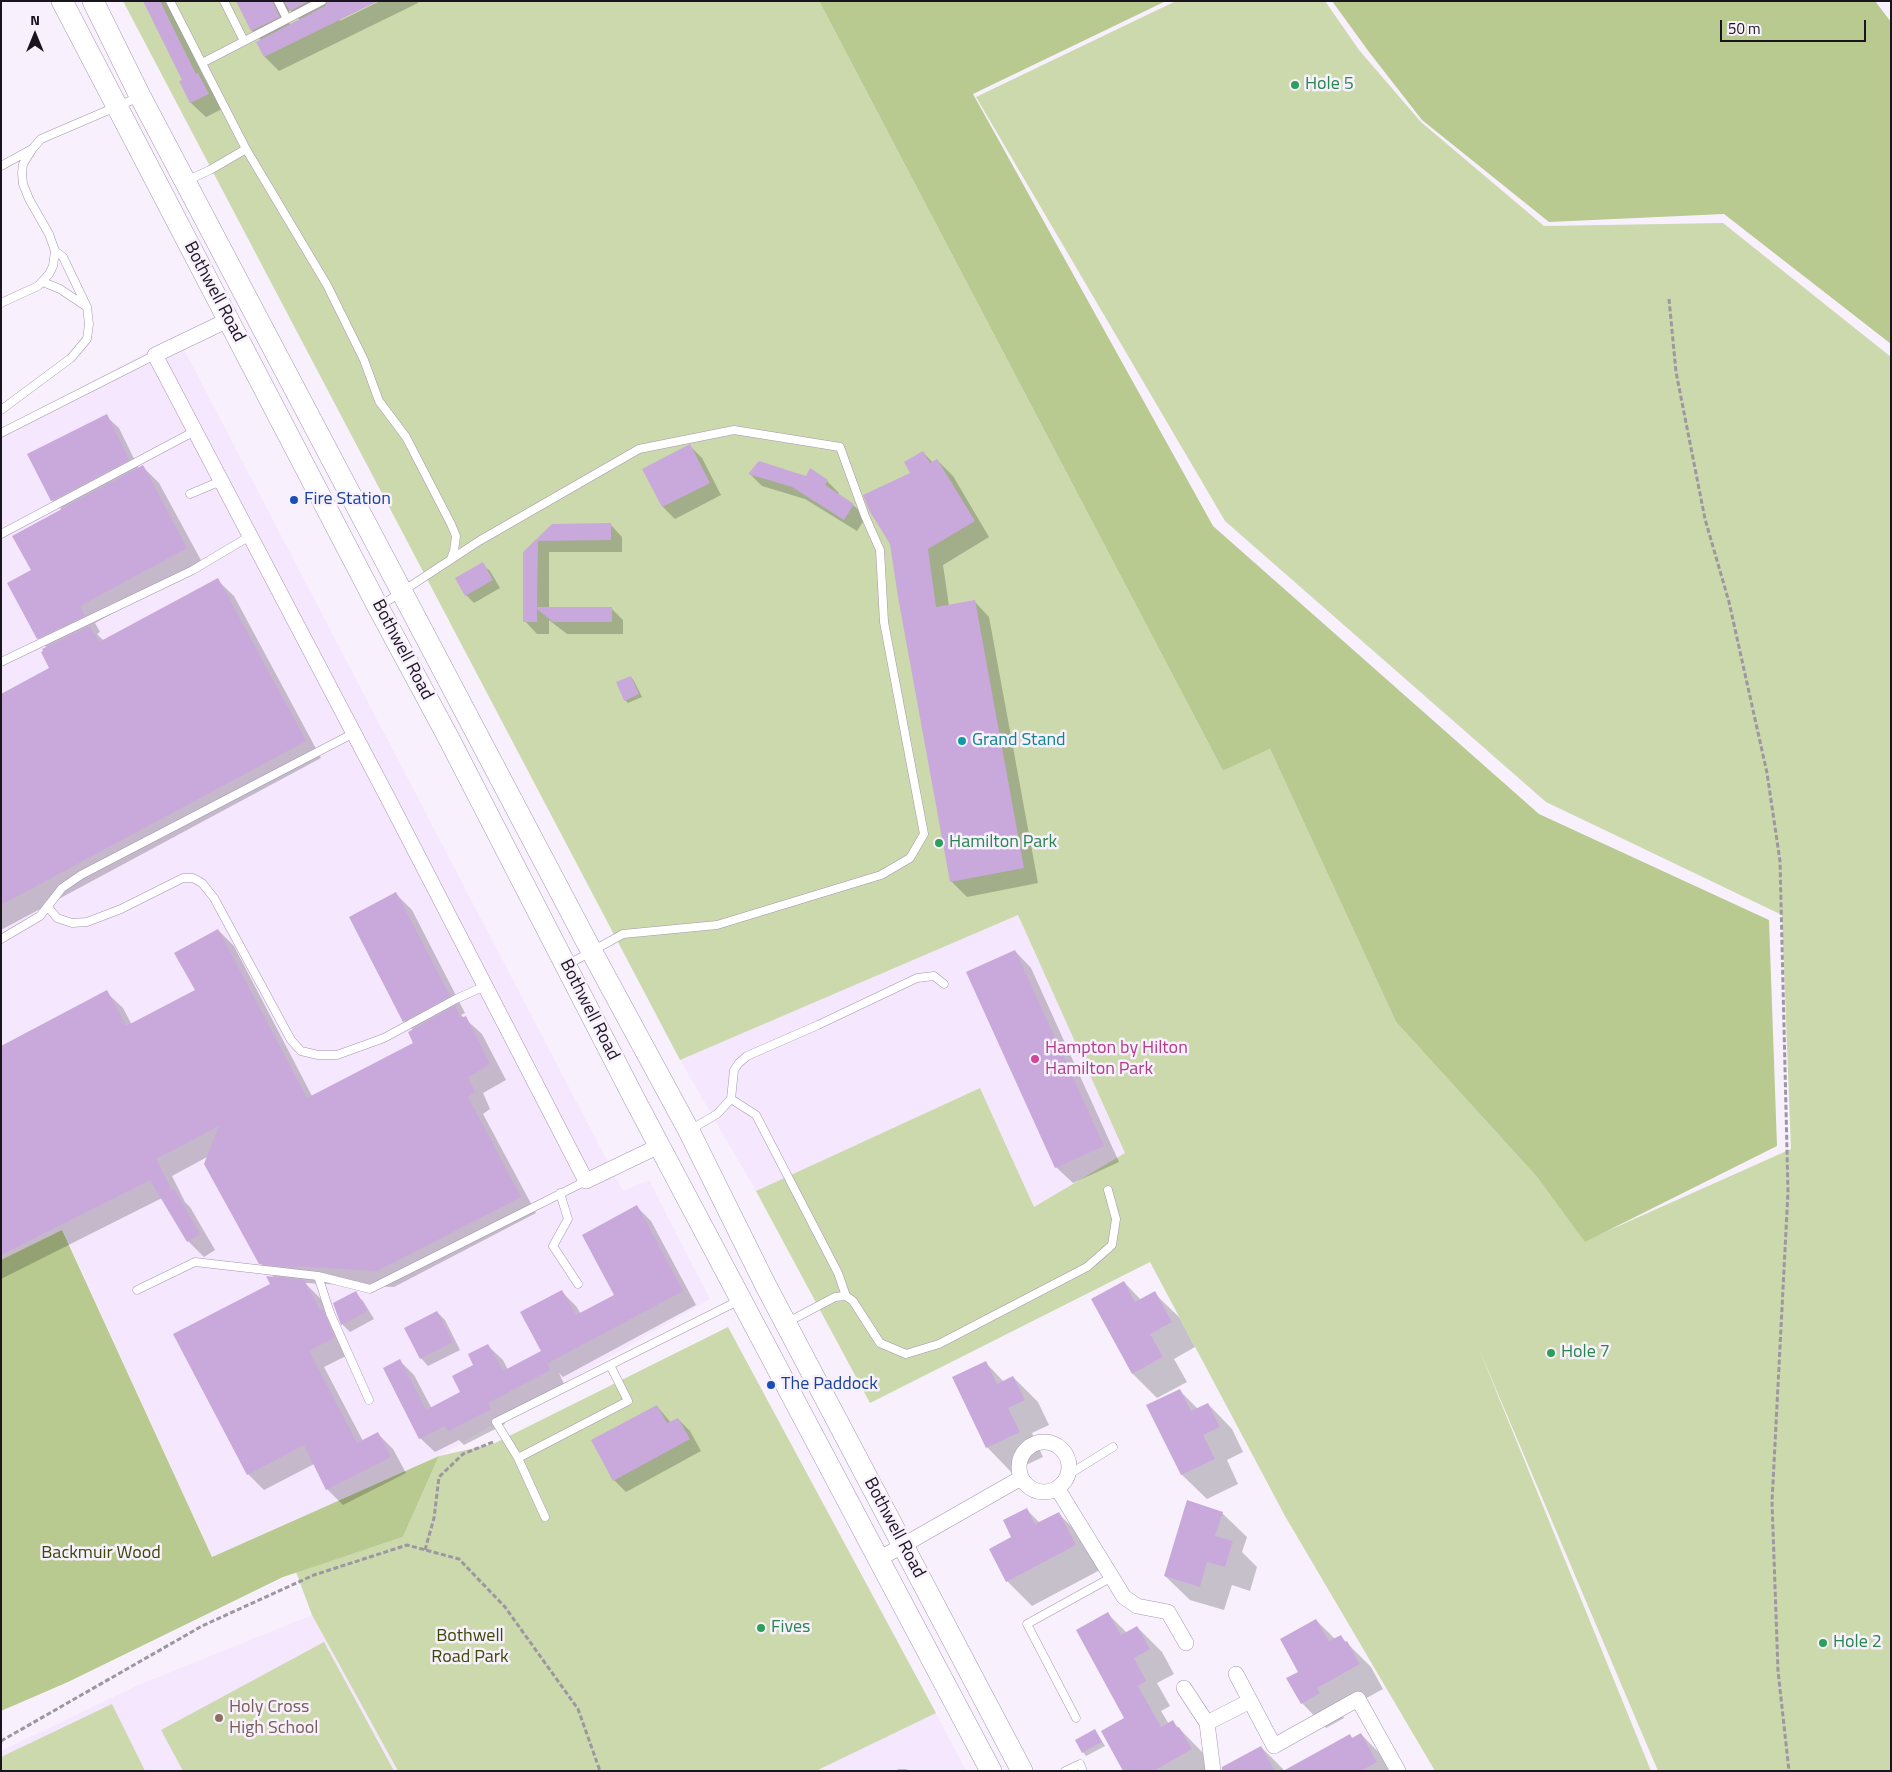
<!DOCTYPE html>
<html>
<head>
<meta charset="utf-8">
<style>
	body { margin:0 }
	#map { position:relative; width:1892px; height:1772px; overflow:hidden; background:#f8f1fd; font-family:"Titillium Web",sans-serif }
	canvas { display:block }
	.frame { position:absolute; inset:0; border:2px solid #1a141e; pointer-events:none }
	.north { position:absolute; left:10px; top:10px; width:50px; height:50px; -webkit-text-stroke:4px #f8f1fd; paint-order:stroke; rotate:0deg; font-size:14px; font-weight:700; line-height:20px; text-align:center; color:#1a141e }
	.north::after { content:''; display:block; margin:auto; width:18px; height:22px; background:#1a141e; clip-path:polygon(50% 0,100% 100%,50% 72%,0 100%) }
	.scale { position:absolute; left:1720px; top:20px; width:146px; height:22px; box-sizing:border-box; border:2px solid #1a141e; border-top:0; padding-left:6px; font-size:15px; line-height:18px; white-space:nowrap; color:#1a141e; -webkit-text-stroke:4px #f8f1fd; paint-order:stroke }
</style>
</head>
<body>
<div id="map">
<canvas width="1892" height="1772"></canvas>
<div class="frame"></div>
<div class="north">N</div>
<div class="scale">50 m</div>
</div>
<script>
const g = document.querySelector('canvas').getContext('2d');
g.lineJoin = 'round';
function fillPath(path, color) { g.fillStyle = color; g.fill(path, 'evenodd'); }
const shape = rows => new Path2D(rows.map(r => 'M' + r).join(''));
function trace(path, color, width, dash) { g.strokeStyle = color; g.lineWidth = width; g.lineCap = dash ? 'butt' : 'round'; g.setLineDash(dash || []); g.stroke(path); }
function drawText(font, color, halo, rows, align = 'center') {
  g.font = font + ' "Titillium Web",sans-serif'; g.lineWidth = 5; g.setLineDash([]); g.textBaseline = 'middle'; g.strokeStyle = halo; g.fillStyle = color; for (const [text, x, y, turn = 0] of rows) {
    g.save(); g.translate(x, y); g.rotate((+turn || 0) * Math.PI / 180); g.textAlign = isNaN(turn) ? turn : align; if (halo) g.strokeText(text, 0, 0); g.fillText(text, 0, 0); g.restore();
  }
}
fillPath(shape([
	[177,336,623,1191,649,1180,710,1299,439,1456,212,1557,63,1230,1,1260,1,430],
	[1018,915,1125,1153,1034,1207,980,1088,756,1191,680,1060],
	[312,1615,398,1771,1,1771,1,1751,136,1686],
	[936,1713,966,1771,816,1771]
]), '#f5e7fd');
fillPath(shape([
	[123,1,819,1,1223,771,1270,749,1396,1022,1537,1177,1585,1241,1791,1149,1782,915,1546,802,1225,521,976,97,1176,1,1325,1,1359,50,1421,122,1544,226,1723,223,1891,357,1891,1771,1658,1771,1479,1349,1651,1771,1435,1771,1285,1516,1150,1262,870,1403,756,1191,980,1088,1034,1207,1125,1153,1018,915,680,1060],
	[728,1327,936,1713,816,1771,398,1771,312,1615,296,1572,403,1537,439,1456,493,1444],
	[324,1642,394,1771,183,1771,161,1730],
	[112,1704,145,1771,1,1771,1,1757]
]), '#cbd9ac');
fillPath(shape([
	[819,1,1166,1,973,94,1213,526,1539,814,1769,920,1777,1146,1585,1242,1537,1177,1396,1022,1270,749,1223,771],
	[1332,1,1875,1,1891,22,1891,344,1724,214,1549,222,1422,120,1369,52],
	[62,1230,212,1557,439,1456,403,1537,283,1577,68,1682,1,1711,1,1260]
]), '#b8ca90');
fillPath(shape([
	[145,1,166,1,208,85,212,89,222,109,206,117,191,103,181,82,184,80],
	[237,1,375,1,340,18,340,21,380,1,417,1,418,3,279,71,265,57,261,40,252,31],
	[290,10,300,20,290,25,286,16],
	[106,416,119,428,139,469,143,467,159,483,203,564,95,623,100,632,97,634,104,641,217,580,234,596,321,758,1,930,1,696,51,669,47,648,38,638,32,571,62,510,52,500],
	[690,446,702,458,721,495,675,519,663,507],
	[923,452,933,463,937,460,953,476,989,537,943,565,949,606,974,601,989,617,1038,883,967,897,951,881,912,473],
	[750,474,806,477,827,481,839,493,838,495,853,505,866,517,857,531,805,499,762,486],
	[610,524,622,537,622,552,549,552,549,608,611,608,623,620,623,634,567,634,549,620,549,634,537,634,525,621,524,552,553,525],
	[482,564,490,571,500,588,474,603,466,595,456,578],
	[631,677,634,681,642,697,628,703,625,700],
	[396,894,412,910,465,1013,461,1015,482,1034,506,1080,483,1093,490,1109,483,1114,536,1213,394,1287,305,1283,320,1298,350,1354,324,1367,363,1441,377,1433,393,1449,406,1473,343,1505,327,1489,314,1464,264,1490,248,1474,272,1284,275,1278,260,1263,209,1156,172,1176,185,1202,190,1207,215,1250,204,1257,188,1241,162,1198,1,1279,1,1048,106,992,123,1008,132,1025,197,991,218,930,234,946,312,1096,415,1043,413,1030,404,1021],
	[1015,951,1031,968,1119,1162,1073,1183,1056,1167],
	[637,1207,651,1221,696,1305,563,1377,559,1373,564,1384,502,1417,505,1424,464,1445,459,1440,435,1452,420,1438,400,1361,414,1375,432,1409,462,1393,475,1365,488,1346,503,1360,508,1370,543,1352,562,1292,576,1306,581,1314,616,1295],
	[1124,1282,1141,1300,1154,1293,1179,1317,1195,1347,1174,1359,1187,1382,1157,1398,1133,1374,1092,1300],
	[355,1293,363,1301,374,1319,350,1332,342,1324],
	[437,1312,445,1320,460,1350,428,1366,421,1358],
	[985,1362,1004,1382,1013,1377,1038,1402,1049,1425,1032,1433,1043,1457,1011,1472,987,1447],
	[1179,1390,1198,1409,1208,1404,1232,1429,1243,1452,1227,1460,1238,1484,1207,1499,1182,1475,1148,1406],
	[657,1406,671,1423,678,1419,690,1431,701,1451,626,1492,614,1480],
	[1026,1509,1040,1523,1058,1513,1083,1538,1100,1570,1032,1606,1007,1581,1013,1537],
	[1222,1513,1247,1537,1242,1552,1257,1567,1250,1591,1232,1585,1224,1610,1190,1600,1165,1576],
	[1108,1614,1127,1633,1137,1627,1162,1652,1174,1674,1157,1683,1170,1706,1161,1711,1169,1724,1173,1722,1203,1753,1214,1771,1124,1771,1126,1719],
	[1316,1620,1335,1639,1340,1636,1371,1667,1383,1689,1341,1712,1344,1718,1326,1728,1302,1703,1300,1672],
	[1095,1730,1105,1746,1086,1756,1083,1752],
	[1361,1734,1384,1758,1391,1771,1230,1771,1261,1747,1285,1771],
	[899,1769,906,1769,910,1771,894,1771]
]), '#0003');
fillPath(shape([
	[143,1,160,1,196,74,198,73,209,94,190,103,179,81,182,80],
	[236,1,272,1,280,17,251,31],
	[284,1,309,1,290,11],
	[328,1,378,1,264,57,256,42,325,6],
	[107,414,129,460,51,501,27,454],
	[690,444,710,483,662,507,642,469],
	[923,451,930,463,937,459,975,521,928,549,936,607,975,600,1024,868,950,882,898,597,890,544,869,510,863,495,910,473,904,462],
	[759,461,806,476,810,468,828,480,825,485,854,504,844,520,792,487,748,474],
	[143,465,187,548,80,606,85,616,37,639,7,583,31,570,12,536],
	[611,523,611,540,538,541,537,607,612,607,612,622,553,622,537,609,537,622,523,622,523,552,552,524],
	[483,562,493,580,465,596,455,578],
	[218,578,306,741,1,905,1,694,49,668,41,652,43,651,42,649,90,626,99,642],
	[631,676,639,694,624,701,616,682],
	[396,892,450,996,403,1022,349,917],
	[218,929,307,1098,413,1043,408,1032,455,1006,461,1018,466,1016,490,1064,468,1077,475,1092,468,1097,521,1197,377,1271,297,1266,298,1268,259,1264,204,1164,219,1126,156,1159,172,1190,174,1189,200,1234,187,1242,150,1180,1,1255,1,1046,107,990,126,1026,195,990,174,953],
	[1015,950,1104,1146,1055,1168,966,972],
	[637,1205,683,1291,548,1363,545,1358,550,1370,488,1403,491,1409,448,1431,445,1426,419,1439,383,1368,400,1359,426,1410,460,1392,452,1376,473,1365,468,1354,488,1344,503,1371,541,1351,520,1312,562,1290,576,1315,614,1295,582,1235],
	[266,1276,304,1280,320,1310,323,1309,334,1338,309,1351,357,1443,378,1432,391,1457,326,1490,304,1445,247,1475,173,1334,270,1284],
	[1124,1281,1135,1302,1155,1291,1172,1322,1150,1334,1163,1357,1132,1374,1091,1299],
	[356,1291,367,1311,341,1325,333,1303],
	[437,1311,453,1342,420,1359,404,1328],
	[986,1361,997,1384,1013,1376,1025,1400,1008,1408,1020,1432,986,1448,952,1377],
	[1180,1389,1191,1411,1208,1403,1220,1427,1203,1435,1215,1459,1181,1475,1146,1405],
	[657,1405,667,1423,678,1418,690,1439,613,1481,591,1440],
	[1187,1500,1223,1512,1215,1536,1233,1541,1225,1567,1207,1562,1200,1587,1164,1576],
	[1027,1508,1035,1524,1059,1512,1076,1545,1006,1582,989,1549,1011,1537,1003,1520],
	[1108,1612,1121,1635,1137,1626,1150,1649,1134,1658,1146,1681,1138,1686,1161,1727,1173,1720,1177,1728,1179,1727,1192,1749,1154,1771,1123,1771,1101,1731,1124,1718,1076,1630],
	[1316,1619,1329,1641,1341,1635,1345,1642,1347,1641,1360,1664,1317,1688,1320,1693,1301,1704,1286,1678,1298,1672,1280,1639],
	[1095,1729,1102,1742,1082,1753,1075,1740],
	[1361,1733,1377,1762,1361,1771,1283,1771,1350,1734,1352,1738],
	[1261,1746,1275,1771,1222,1771,1222,1767]
]), '#c9a9dc');
const lane = shape([
	[170,1,246,149],
	[224,1,244,41],
	[278,1,287,19],
	[202,63,322,1],
	[1,166,32,149],
	[186,181,210,170,246,149,327,285,364,360,379,401,406,437,451,524,456,536,454,551,451,559],
	[43,282,60,289,87,307],
	[1,303,38,286,49,274,53,266,55,251,49,234,29,199,23,184,22,173,23,164,33,148,41,139,139,97],
	[1,410,71,358,87,339,89,324,87,307,63,257,55,251],
	[1,433,155,355],
	[190,494,221,481],
	[1,534,195,431],
	[380,606,479,541,639,449,734,430,840,447,865,516,880,550,884,622,924,834,910,858,881,875,717,925,623,934,567,965],
	[1,662,193,570,250,536],
	[48,907,57,918,72,923,87,922,121,909,183,878,193,878,202,883,214,898,291,1040,301,1051,318,1055,337,1055,384,1038,456,999,485,986],
	[1,939,40,916,62,888,81,875,354,733],
	[731,1099,756,1115,838,1273,846,1296],
	[690,1130,717,1114,731,1099,734,1070,739,1063,747,1056,818,1025,917,978,934,976,944,984],
	[560,1193,568,1219,553,1246,578,1284],
	[318,1276,330,1313,369,1400],
	[137,1290,195,1262,318,1276,370,1289,586,1181],
	[786,1323,835,1297,846,1296,853,1301,880,1343,906,1354,939,1344,1087,1267,1112,1245,1116,1219,1108,1190],
	[518,1458,496,1422,740,1300],
	[1068,1475,1113,1447],
	[545,1517,518,1458,628,1401,610,1365],
	[1076,1718,1027,1624,1112,1577],
	[1065,1771,1080,1764,1083,1771]
]);
const street = shape([
	[228,320,155,355,391,804,586,1181,659,1146],
	'1019 1467a25 25 0 1 1 50 0a25 25 0 1 1-50 0Z',
	[1057,1488,1124,1597,1137,1606,1168,1612,1186,1643],
	[879,1559,1021,1478],
	[1236,1674,1274,1746,1358,1699,1398,1771],
	[1184,1688,1207,1723,1213,1771],
	[1207,1723,1250,1701]
]);
const secondary = shape([
	[62,1,378,607,447,735,635,1100,991,1771],
	[93,1,140,96,592,952,689,1131,766,1286,1022,1771]
]);
trace(lane, '#a695b1', 9);
trace(street, '#a695b1', 16);
trace(secondary, '#a695b1', 22);
trace(shape([
	[1669,299,1676,372,1705,519,1729,602,1767,773,1780,861,1788,1192,1772,1502,1778,1671,1789,1771],
	[425,1550,434,1518,439,1477,463,1454,493,1442],
	[1,1741,202,1626,314,1575,407,1545,459,1559,505,1607,578,1709,600,1771]
]), '#9d97a2', 3, [5, 2.5]);
trace(lane, '#fff', 8);
trace(street, '#fff', 15);
trace(secondary, '#fff', 21);
for (const [x, y, r, color] of [
	[1295,85,5,"#2e9e5b"],
	[294,500,5,"#1a4fb4"],
	[962,741,5,"#0f9aa8"],
	[939,843,5,"#2e9e5b"],
	[1035,1059,5,"#d1479c"],
	[1551,1353,5,"#2e9e5b"],
	[771,1385,5,"#1a4fb4"],
	[761,1628,5,"#2e9e5b"],
	[1823,1643,5,"#2e9e5b"],
	[219,1718,5,"#8d6e63"]
]) { const dot = new Path2D(); dot.arc(x, y, r, 0, 2 * Math.PI); g.fillStyle = color; g.fill(dot); trace(dot, '#f8f1fd', 2); }
drawText('18px', '#27864d', '#f8f1fd', [
	["Hole 5",1305,85],
	["Hamilton Park",949,843],
	["Hole 7",1561,1353],
	["Fives",771,1628],
	["Hole 2",1833,1643]
], 'left');
drawText('18px', '#1a141e', '#f8f1fd', [
	["Bothwell Road",214,292,62],
	["Bothwell Road",402,650,62],
	["Bothwell Road",589,1010,63],
	["Bothwell Road",894,1528,62]
]);
drawText('18px', '#164399', '#f8f1fd', [
	["Fire Station",304,500],
	["The Paddock",781,1385]
], 'left');
drawText('18px', '#0d838f', '#f8f1fd', [
	["Grand Stand",972,741]
], 'left');
drawText('18px', '#b23c85', '#f8f1fd', [
	["Hampton by Hilton",1045,1049],
	["Hamilton Park",1045,1070]
], 'left');
drawText('18px', '#3a4805', '#f8f1fd', [
	["Backmuir Wood",101,1554],
	["Bothwell",470,1637],
	["Road Park",470,1658]
]);
drawText('18px', '#785e54', '#f8f1fd', [
	["Holy Cross",229,1708],
	["High School",229,1729]
], 'left');
</script>
</body>
</html>
